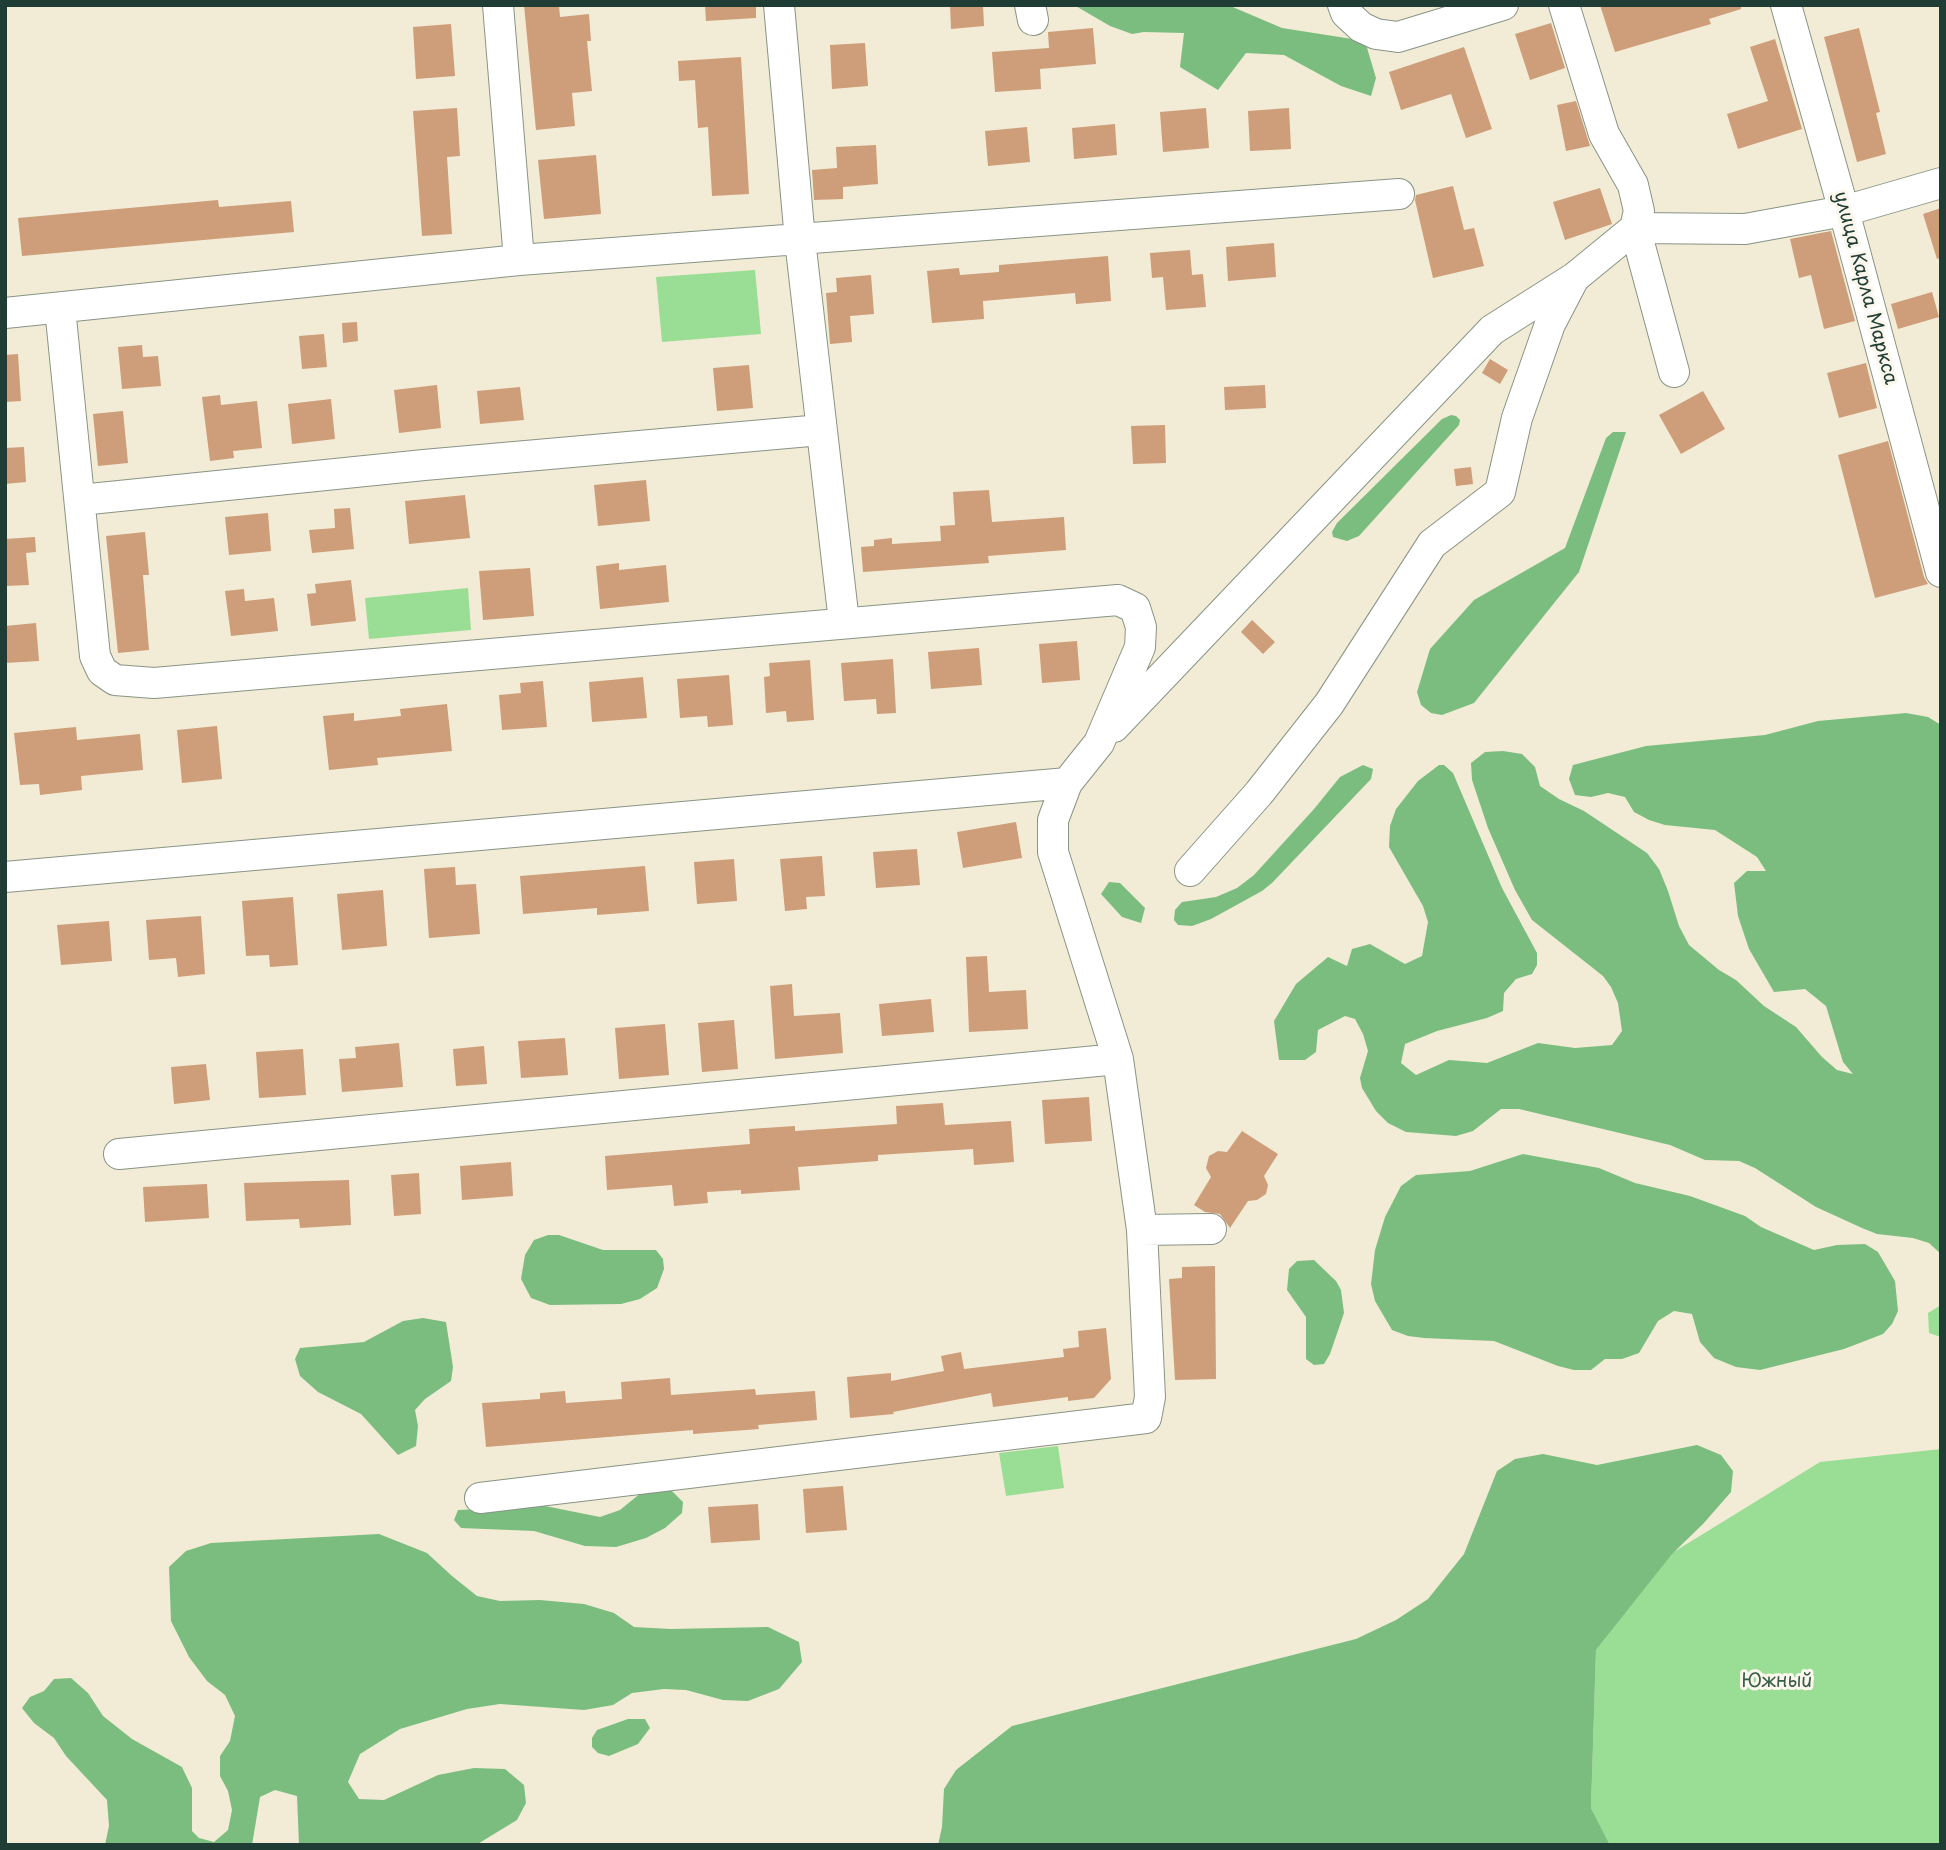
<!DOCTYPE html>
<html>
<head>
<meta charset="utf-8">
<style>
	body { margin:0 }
	#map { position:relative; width:1946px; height:1850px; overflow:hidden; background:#f2ecd6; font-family:"Playpen Sans",sans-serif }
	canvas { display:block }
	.frame { position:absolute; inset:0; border:7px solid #1f3d34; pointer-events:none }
</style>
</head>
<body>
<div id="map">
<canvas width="1946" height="1850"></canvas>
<div class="frame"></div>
</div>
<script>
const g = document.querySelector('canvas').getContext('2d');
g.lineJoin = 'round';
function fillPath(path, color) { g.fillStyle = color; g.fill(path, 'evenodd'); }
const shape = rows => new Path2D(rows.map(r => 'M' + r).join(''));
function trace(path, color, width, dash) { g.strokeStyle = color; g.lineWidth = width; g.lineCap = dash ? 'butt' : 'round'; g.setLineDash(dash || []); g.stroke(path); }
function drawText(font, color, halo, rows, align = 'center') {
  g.font = font + ' "Playpen Sans",sans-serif'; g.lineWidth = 6; g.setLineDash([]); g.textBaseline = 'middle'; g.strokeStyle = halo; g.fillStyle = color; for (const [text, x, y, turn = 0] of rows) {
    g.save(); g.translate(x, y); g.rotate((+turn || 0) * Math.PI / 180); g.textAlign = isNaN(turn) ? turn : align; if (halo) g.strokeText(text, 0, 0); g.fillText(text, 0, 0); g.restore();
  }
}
fillPath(shape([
	[755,270,761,334,662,342,656,277],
	[468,588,471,630,369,639,365,598],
	[1941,1305,1941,1337,1929,1333,1928,1313],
	[1058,1446,1064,1488,1006,1496,999,1453],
	[1941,1449,1941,1845,1610,1845,1591,1808,1596,1650,1672,1553,1820,1462]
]), '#9ade96');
fillPath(shape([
	[1074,5,1228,5,1282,28,1365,41,1376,78,1371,96,1341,86,1284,55,1246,53,1218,90,1180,67,1184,33,1144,32,1132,34,1110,26],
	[1451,415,1456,416,1460,420,1459,425,1359,536,1347,541,1333,537,1332,532,1337,523,1442,419],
	[1613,432,1626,432,1579,572,1474,703,1442,715,1431,713,1421,705,1417,692,1430,649,1474,600,1565,548,1606,438],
	[1906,713,1928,717,1941,725,1941,1254,1929,1243,1913,1238,1877,1234,1862,1228,1816,1207,1755,1168,1739,1161,1705,1160,1670,1145,1519,1109,1501,1109,1473,1131,1456,1136,1406,1132,1388,1123,1376,1111,1362,1088,1360,1078,1368,1051,1363,1034,1355,1019,1345,1016,1318,1030,1316,1052,1305,1060,1279,1060,1274,1021,1296,984,1328,957,1347,966,1352,949,1370,944,1405,964,1422,956,1428,922,1423,906,1389,847,1390,826,1396,809,1418,781,1439,765,1444,765,1453,773,1502,888,1537,953,1537,965,1532,974,1516,979,1504,993,1503,1011,1487,1018,1437,1031,1405,1044,1401,1063,1416,1075,1449,1060,1487,1063,1538,1043,1575,1048,1612,1045,1622,1031,1618,1003,1611,987,1603,976,1532,920,1515,890,1488,828,1472,780,1471,763,1485,752,1503,751,1522,754,1535,767,1540,786,1559,799,1584,811,1647,853,1659,869,1668,891,1679,926,1689,945,1719,970,1736,980,1764,1006,1796,1027,1822,1057,1837,1070,1853,1074,1843,1062,1826,1006,1805,989,1774,992,1749,949,1738,916,1734,883,1747,871,1766,871,1757,857,1715,830,1665,825,1649,820,1634,812,1625,797,1608,793,1591,797,1575,795,1569,779,1573,765,1646,746,1765,735,1818,721],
	[1363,765,1373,769,1371,779,1272,883,1262,891,1211,919,1192,926,1178,925,1174,920,1175,910,1182,902,1216,897,1237,888,1254,875,1314,809,1340,777],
	[1109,882,1120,883,1145,908,1141,923,1122,917,1101,894],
	[1523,1154,1599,1168,1635,1183,1690,1196,1745,1216,1761,1227,1814,1250,1837,1245,1865,1244,1878,1252,1895,1281,1898,1311,1892,1324,1883,1334,1844,1349,1760,1370,1736,1367,1714,1358,1700,1342,1692,1314,1674,1311,1658,1321,1639,1353,1622,1359,1605,1359,1591,1370,1574,1370,1558,1366,1494,1341,1424,1338,1408,1336,1392,1330,1375,1301,1371,1284,1375,1250,1385,1217,1401,1186,1416,1175,1470,1171],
	[548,1235,559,1235,603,1250,656,1250,663,1259,664,1269,657,1288,640,1299,621,1304,550,1305,531,1298,521,1279,525,1255,534,1240],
	[1314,1260,1336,1281,1341,1290,1344,1313,1330,1354,1324,1364,1314,1365,1306,1359,1306,1317,1287,1290,1289,1269,1297,1261],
	[423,1318,446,1322,453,1367,451,1381,425,1399,415,1410,418,1426,416,1446,398,1455,361,1414,318,1392,300,1376,295,1359,300,1348,364,1342,403,1321],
	[1697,1445,1721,1455,1733,1471,1731,1492,1703,1524,1672,1554,1596,1650,1591,1808,1610,1845,938,1845,942,1827,944,1789,956,1770,1012,1726,1356,1639,1396,1620,1428,1599,1464,1554,1497,1471,1515,1459,1543,1454,1597,1465],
	[668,1487,683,1502,682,1513,665,1528,646,1538,616,1547,585,1546,534,1531,461,1528,454,1520,458,1510,545,1506,600,1517,620,1510,647,1488],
	[379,1534,427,1553,452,1576,477,1596,500,1601,540,1600,584,1604,614,1613,634,1627,671,1629,768,1627,799,1642,802,1662,779,1689,748,1701,723,1700,686,1690,664,1689,632,1693,613,1705,584,1710,500,1704,467,1709,400,1729,360,1754,348,1782,359,1799,384,1800,438,1775,474,1768,505,1769,524,1785,526,1803,517,1820,476,1845,299,1845,297,1796,275,1790,260,1797,252,1845,105,1845,109,1826,107,1800,66,1756,54,1738,34,1723,22,1708,30,1697,44,1691,54,1679,71,1678,88,1693,103,1716,132,1739,182,1767,192,1788,192,1831,199,1838,214,1842,228,1830,232,1810,228,1791,220,1776,220,1756,230,1741,235,1716,225,1695,207,1681,189,1657,171,1621,169,1567,186,1551,211,1543],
	[628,1719,645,1719,650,1728,638,1744,609,1756,598,1753,592,1747,592,1738,597,1730]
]), '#7bbd7f');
fillPath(shape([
	[524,5,559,5,560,17,589,14,591,41,587,41,592,91,572,93,575,126,536,130],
	[705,5,756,5,756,18,706,21],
	[950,5,983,5,984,26,951,29],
	[1600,5,1741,5,1741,9,1709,19,1711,24,1615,52],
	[1551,23,1565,68,1530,80,1515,34],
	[451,24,455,76,416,79,413,27],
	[1093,28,1096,64,1040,69,1041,89,995,92,992,52,1049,48,1048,32],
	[1859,28,1880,112,1876,113,1886,154,1857,162,1824,37],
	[1775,39,1802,129,1738,149,1727,114,1768,101,1750,47],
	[865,43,868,86,832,89,830,45],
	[1464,47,1492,129,1466,138,1451,94,1401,110,1389,72],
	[741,57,749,194,712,196,708,127,698,128,695,80,679,81,678,61],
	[1576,101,1590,146,1566,151,1557,105],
	[457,108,460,156,447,157,452,234,422,236,413,111],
	[1206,108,1209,148,1163,152,1160,112],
	[1289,108,1291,149,1250,151,1248,111],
	[1115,124,1117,155,1074,159,1072,128],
	[1027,127,1030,162,988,166,985,131],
	[876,145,878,184,843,187,843,199,814,200,812,170,837,168,836,147],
	[596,155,601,214,544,219,538,160],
	[1453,186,1464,230,1474,228,1484,266,1433,278,1415,200,1416,195],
	[1600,188,1612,224,1565,240,1553,202],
	[218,200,219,207,291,201,294,232,22,256,18,218],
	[1941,208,1941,258,1937,259,1923,214],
	[1831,231,1855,321,1824,329,1811,275,1799,278,1790,239],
	[1274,243,1276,277,1228,281,1226,247],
	[1190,250,1192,275,1203,274,1206,307,1166,310,1163,277,1152,278,1150,253],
	[1108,256,1111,301,1076,304,1075,293,983,301,984,319,932,323,927,271,959,268,960,275,999,272,999,265],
	[871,275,874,314,850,316,852,342,830,344,826,293,837,292,836,278],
	[1932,292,1939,317,1898,329,1891,304],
	[357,322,358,341,343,343,342,323],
	[324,334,327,367,302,369,299,336],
	[142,345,143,357,158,356,161,386,122,389,118,347],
	[18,354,21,401,5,402,5,355],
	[1490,359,1508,370,1500,384,1482,373],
	[1866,363,1877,408,1839,418,1827,373],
	[749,365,753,408,717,411,713,368],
	[437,385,441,428,399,433,394,390],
	[1265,385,1266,408,1225,410,1224,387],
	[520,387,524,420,480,424,477,391],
	[1703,391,1725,429,1681,454,1659,415],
	[220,395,221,405,257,401,262,448,233,451,234,458,210,461,202,397],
	[331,399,335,439,292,444,288,404],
	[123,411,128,463,98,466,93,414],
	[1165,425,1166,463,1133,464,1131,426],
	[1888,441,1924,577,1928,584,1875,598,1838,455],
	[24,447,26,482,5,484,5,448],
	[1471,467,1473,484,1456,486,1454,469],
	[646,480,650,521,598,526,594,485],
	[989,490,992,522,1064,517,1066,550,988,556,989,563,863,572,861,547,874,546,874,540,892,538,892,544,941,541,940,526,955,525,953,492],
	[465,495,470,538,409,544,405,501],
	[350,508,354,549,312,553,309,530,335,528,334,509],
	[268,513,271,551,229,555,225,517],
	[145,532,149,575,143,575,149,650,118,653,106,536],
	[35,537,36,552,26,553,29,585,5,586,5,539],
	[619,563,619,570,666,565,669,602,600,609,596,566],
	[530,568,534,616,483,620,479,571],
	[351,580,356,621,311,626,307,594,316,593,315,584],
	[244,589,245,601,274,598,278,631,231,636,225,591],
	[1252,620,1275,642,1263,654,1241,632],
	[36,623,39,661,5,663,5,626],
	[1077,641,1080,680,1042,683,1039,644],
	[979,648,982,685,931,689,928,652],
	[893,659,896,713,877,714,876,699,844,701,841,663],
	[810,660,814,720,787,722,786,711,766,713,764,677,770,676,769,663],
	[729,675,733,725,708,727,707,716,680,718,677,679],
	[643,677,647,718,592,722,589,682],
	[543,681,547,727,502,730,499,695,521,693,520,683],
	[447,704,452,751,377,758,378,765,329,770,323,716,354,713,354,721,401,716,400,709],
	[217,726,222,779,182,783,177,730],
	[76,727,77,740,140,734,143,770,81,776,82,790,40,795,39,784,20,785,14,733],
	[1016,822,1022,858,963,868,957,832],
	[917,849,920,885,876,888,873,852],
	[822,856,825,896,806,897,807,909,785,911,780,859],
	[734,859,737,901,697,904,694,862],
	[645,866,649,911,597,915,597,908,523,914,520,876],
	[455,867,456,885,476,884,480,934,429,938,424,869],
	[383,890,387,946,342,950,337,894],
	[293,897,298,965,270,967,269,955,246,956,242,901],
	[201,916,205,974,178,977,176,958,149,960,146,920],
	[109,921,112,961,61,965,57,925],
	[987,956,989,992,1026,990,1028,1029,969,1032,966,957],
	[792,984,794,1016,840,1013,843,1053,775,1059,770,986],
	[931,999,934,1032,882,1036,879,1004],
	[734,1020,738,1069,702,1072,698,1023],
	[665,1024,669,1075,619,1079,615,1028],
	[565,1038,568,1075,521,1078,518,1041],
	[399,1043,403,1087,342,1092,339,1059,356,1058,355,1047],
	[484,1046,487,1084,456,1086,453,1049],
	[303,1049,306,1095,259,1098,256,1052],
	[206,1064,210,1100,174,1104,171,1067],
	[1089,1097,1092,1141,1045,1144,1042,1100],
	[943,1103,945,1125,1011,1121,1014,1162,974,1165,973,1149,878,1155,878,1161,798,1167,800,1190,741,1194,741,1190,707,1192,708,1203,674,1206,672,1185,607,1190,605,1156,750,1144,749,1129,795,1126,795,1131,897,1124,896,1106],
	[1242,1131,1278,1154,1264,1176,1268,1185,1266,1194,1257,1200,1248,1201,1230,1228,1220,1214,1205,1212,1194,1205,1211,1177,1206,1168,1209,1156,1218,1151,1227,1152],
	[511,1162,513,1196,462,1200,460,1166],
	[419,1173,421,1214,394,1216,391,1175],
	[349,1180,351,1225,300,1228,299,1219,246,1221,244,1183],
	[207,1184,209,1218,145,1222,143,1187],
	[1215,1266,1216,1379,1175,1380,1169,1279,1182,1278,1182,1267],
	[1106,1328,1111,1379,1094,1398,1068,1401,1068,1397,993,1407,991,1393,893,1412,894,1414,850,1418,847,1377,891,1373,891,1381,944,1371,941,1356,961,1352,964,1369,1064,1357,1063,1349,1079,1347,1078,1331],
	[670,1378,671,1395,755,1389,756,1395,815,1391,817,1420,758,1425,759,1429,693,1434,693,1430,486,1447,482,1403,540,1399,540,1393,565,1391,566,1403,622,1399,621,1382],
	[843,1486,847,1530,806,1533,803,1489],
	[758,1504,760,1540,711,1543,708,1507]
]), '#ce9d79');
const minor = shape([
	[498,5,519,260],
	[779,5,800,240,844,622],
	[1030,5,1033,20],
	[1343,5,1346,13,1361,27,1376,34,1398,37,1503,5],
	[1564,5,1604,134,1633,185,1639,211,1635,228,1674,372],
	[1786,5,1844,211,1941,572],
	[60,308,95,656,102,671,115,680,154,683,1118,600,1135,608,1141,627,1140,647,1099,743,1067,783,1053,820,1053,852,1118,1059,1142,1230,1150,1397,1146,1418,480,1498],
	[5,313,519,260,1399,194],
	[80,500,424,465,821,430],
	[1114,727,1492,330,1574,278,1635,228,1745,229,1844,211,1941,183],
	[1190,871,1259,793,1329,704,1432,544,1500,492,1517,418,1550,324,1574,278],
	[5,877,1067,783],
	[119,1154,1118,1059],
	[1142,1230,1211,1229]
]);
trace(minor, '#889485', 32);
trace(minor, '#fff', 30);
drawText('19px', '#1f3d34', '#fbf7ec', [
	["улица Карла Маркса",1865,288,75]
]);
drawText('19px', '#385d48', '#fbf7ec', [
	["Южный",1777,1682]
]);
</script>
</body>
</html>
